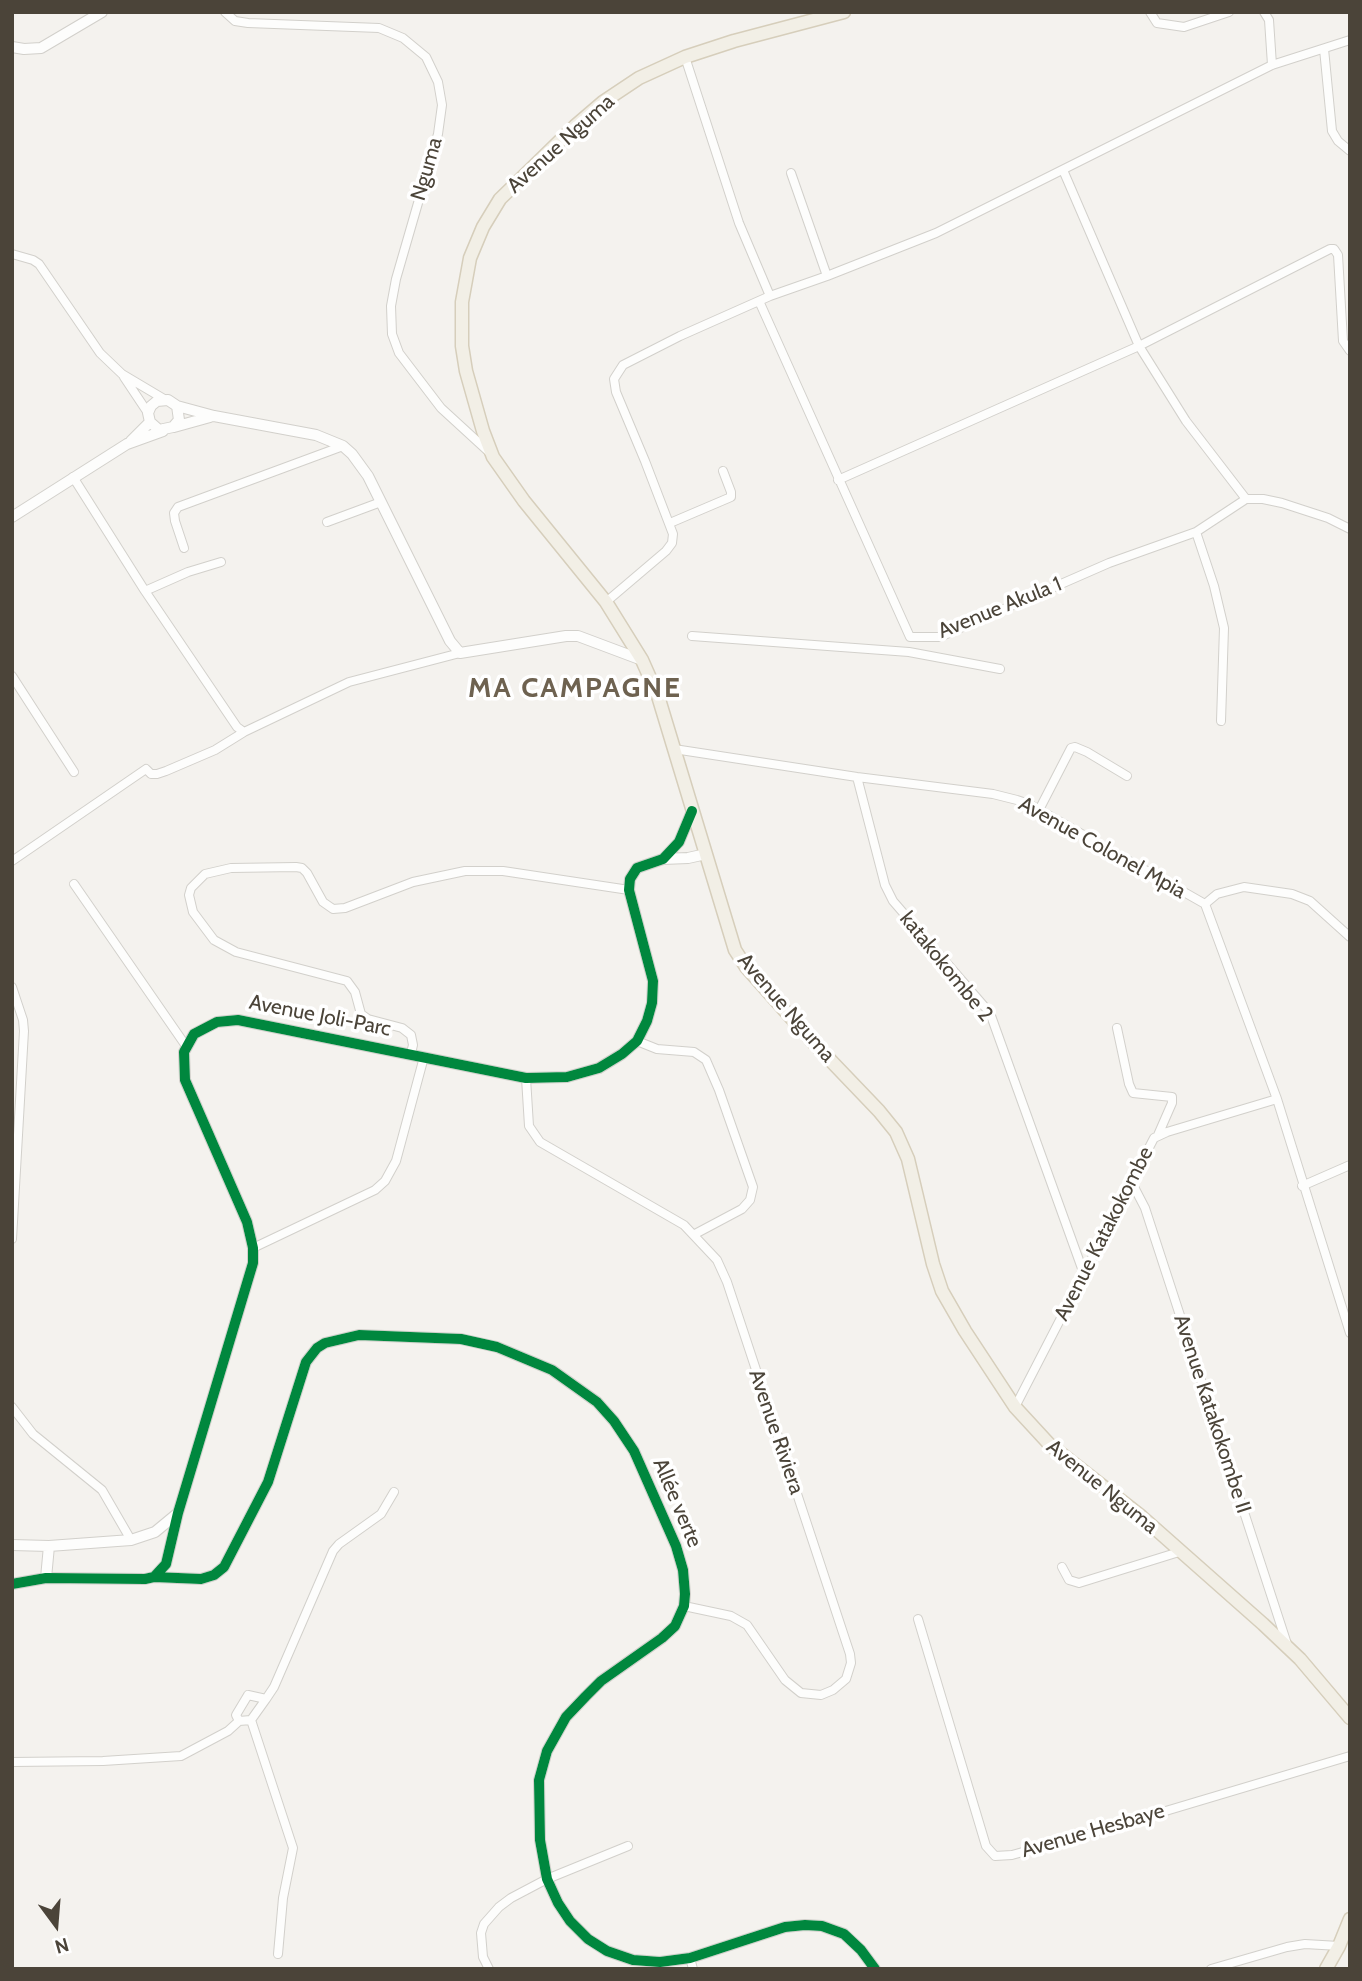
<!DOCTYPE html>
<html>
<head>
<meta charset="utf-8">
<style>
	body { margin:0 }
	#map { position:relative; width:1362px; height:1981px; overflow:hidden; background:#f4f2ee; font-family:Cabin,sans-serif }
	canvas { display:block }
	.frame { position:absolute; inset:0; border:14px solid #4b4439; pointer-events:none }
	.north { position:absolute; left:21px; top:1890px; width:70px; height:70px; -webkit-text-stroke:5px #fff; paint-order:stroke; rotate:164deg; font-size:19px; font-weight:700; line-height:28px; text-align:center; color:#4b4439 }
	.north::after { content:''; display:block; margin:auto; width:24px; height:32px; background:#4b4439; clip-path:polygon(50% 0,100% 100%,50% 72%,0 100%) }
</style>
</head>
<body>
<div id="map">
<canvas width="1362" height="1981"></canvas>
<div class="frame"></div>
<div class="north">N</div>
</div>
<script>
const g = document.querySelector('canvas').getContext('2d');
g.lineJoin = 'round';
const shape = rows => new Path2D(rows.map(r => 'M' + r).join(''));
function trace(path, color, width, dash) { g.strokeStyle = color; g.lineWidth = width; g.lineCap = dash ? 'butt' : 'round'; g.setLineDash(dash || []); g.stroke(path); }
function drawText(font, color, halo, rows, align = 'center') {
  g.font = font + ' Cabin,sans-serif'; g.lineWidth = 7; g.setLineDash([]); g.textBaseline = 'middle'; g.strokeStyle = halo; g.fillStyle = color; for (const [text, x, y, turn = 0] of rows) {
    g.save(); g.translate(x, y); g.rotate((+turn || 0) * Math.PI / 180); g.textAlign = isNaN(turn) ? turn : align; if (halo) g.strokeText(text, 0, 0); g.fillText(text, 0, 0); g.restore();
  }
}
const minor = shape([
	[225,12,235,21,248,23,379,28,403,38,426,57,438,82,442,105,438,134,396,279,391,306,392,334,399,353,441,408,489,452],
	[1150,12,1157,23,1184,27,1229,12],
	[1264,12,1269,20,1272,65],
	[1324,49,1332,131,1338,141,1350,151],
	[685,57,739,223,770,296],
	[1063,170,1139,346,1186,421,1246,499],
	[791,173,827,276],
	[12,254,33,260,39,264,100,353,122,374,164,399],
	[759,301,910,637,940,637,1109,563,1196,532,1246,499,1263,499,1282,503,1328,518,1350,529],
	[124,377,148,413],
	[73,477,145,591,237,727,244,732],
	[838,480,1139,346,1330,249,1334,249,1338,255,1343,341,1350,351],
	[327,522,381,502],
	[670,523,731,497,731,492,723,471],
	[1196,532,1214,586,1224,628,1221,721],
	[184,548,175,521,174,513,178,507,343,446],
	[145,591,188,572,221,562],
	[606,602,666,551,672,543,673,534,645,461,616,392,614,379,623,365,680,336,770,296,827,276,936,233,1272,65,1350,40],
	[692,636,909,652,1000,669],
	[12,676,74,772],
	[674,749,857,777,993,794,1017,800,1029,804,1205,904,1277,1099,1350,1333],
	[857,777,885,885,893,901,990,1013,1084,1274],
	[1039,810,1071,748,1075,747,1087,752,1127,776],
	[12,861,146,769,151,774,157,774,166,771,215,750,244,732,349,682,460,653],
	[74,884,186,1046],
	[1205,904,1217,894,1244,887,1292,894,1310,901,1350,937],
	[12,987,23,1020,24,1031,12,1239],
	[1117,1028,1129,1084,1133,1093,1172,1097,1172,1103,1158,1135],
	[637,1041,657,1049,694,1052,706,1060,719,1090,753,1187,750,1200,742,1209,695,1234],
	[411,1053,413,1045,411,1035,402,1028,368,1019,361,1014,355,992,347,981,236,952,214,940,193,912,189,895,191,888,205,874,231,868,296,867,302,868,307,873,323,902,333,909,345,908,413,882,465,871,503,871,629,890],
	[526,1078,529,1126,540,1142,684,1225,717,1260,727,1282,850,1654,851,1663,846,1679,833,1690,821,1695,801,1693,785,1680,747,1625,731,1616,684,1606],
	[1132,1183,1145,1208,1287,1644],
	[1302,1186,1350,1165],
	[253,1248,375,1190,385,1181,396,1161,424,1057],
	[12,1407,33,1434,102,1490,131,1540],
	[1015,1407,1154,1138,1167,1132,1277,1099],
	[1062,1567,1069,1580,1079,1583,1179,1552],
	[918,1619,986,1846,995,1856,1012,1855,1102,1830,1350,1756],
	[248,1695,266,1699,251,1720,239,1721,236,1715,248,1695],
	[266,1699,274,1687,333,1551,339,1544,381,1514,394,1492],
	[251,1720,293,1848,283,1898,278,1954],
	[12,1762,103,1761,181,1756,228,1731,239,1721],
	[690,1958,693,1969],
	[489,1969,483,1957,481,1933,484,1924,499,1907,511,1898,547,1879,628,1846],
	[1211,1969,1287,1947,1305,1944,1339,1946]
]);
const tertiary = shape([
	[12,47,24,49,41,48,102,12],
	[177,406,179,420,173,427,159,430,150,422,148,413,151,406,157,401,168,400,177,406,214,416,316,435,343,446,352,454,368,476,450,641,460,653,566,636,578,636,642,660],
	[174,427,210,417],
	[131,441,150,422],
	[12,517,127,444,163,431],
	[663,859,688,858,706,854],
	[12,1545,49,1546,131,1540,155,1532,178,1513],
	[154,1577,201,1579,214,1575,224,1567,268,1482,306,1362,317,1348,325,1343,359,1335,461,1339,497,1347,552,1370,597,1402,614,1421,634,1451,676,1546,683,1570,685,1594,684,1606,675,1626,662,1638,601,1681,586,1696,566,1717,547,1751,539,1780,540,1840,547,1879,558,1903,570,1921,588,1939,607,1951,633,1960,660,1962,690,1958,785,1927,805,1925,822,1926,844,1934,861,1950,875,1969],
	[46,1578,49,1546],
	[12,1584,46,1578,145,1579,154,1577,166,1564,178,1513,253,1263,253,1248,247,1222,185,1080,184,1052,194,1034,217,1022,238,1020,526,1078,567,1077,599,1068,622,1054,637,1041,647,1021,652,1003,653,981,629,890,630,879,637,868,663,859,679,842,692,811]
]);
const primary = shape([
	[844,12,734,41,685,57,639,78,603,102,575,126,500,199,483,227,470,258,462,302,462,346,466,371,483,431,493,457,524,501,606,602,642,660,658,696,735,950,746,967,811,1040,879,1111,896,1132,908,1159,933,1264,942,1291,965,1331,1015,1407,1050,1445,1142,1517,1263,1624,1300,1659,1350,1718],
	[1326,1969,1339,1946,1350,1919]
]);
trace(minor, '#d2d0cb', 10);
trace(tertiary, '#d2d0cb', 12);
trace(primary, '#d6cebb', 15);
trace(minor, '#fdfdfc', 8);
trace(tertiary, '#fdfdfc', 10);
trace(primary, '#f2efe6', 12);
trace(shape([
	[154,1577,201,1579,214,1575,224,1567,268,1482,306,1362,317,1348,325,1343,359,1335,461,1339,497,1347,552,1370,597,1402,614,1421,634,1451,676,1546,683,1570,685,1594,684,1606,675,1626,662,1638,601,1681,586,1696,566,1717,547,1751,539,1780,540,1840,547,1879,558,1903,570,1921,588,1939,607,1951,633,1960,660,1962,690,1958,785,1927,805,1925,822,1926,844,1934,861,1950,875,1969],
	[12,1584,46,1578,145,1579,154,1577,166,1564,178,1513,253,1263,253,1248,247,1222,185,1080,184,1052,194,1034,217,1022,238,1020,526,1078,567,1077,599,1068,622,1054,637,1041,647,1021,652,1003,653,981,629,890,630,879,637,868,663,859,679,842,692,811]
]), '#00873e', 10);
drawText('21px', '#4b4439', '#fff', [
	["Avenue Nguma",561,144,-42],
	["Nguma",427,169,-74],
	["Avenue Akula 1",1000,608,-22],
	["Avenue Colonel Mpia",1102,848,29],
	["katakokombe 2",946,967,51],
	["Avenue Nguma",786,1008,49],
	["Avenue Joli-Parc",320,1016,11],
	["Avenue Katakokombe",1104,1234,-63],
	["Avenue Katakokombe II",1212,1414,72],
	["Avenue Riviera",776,1432,71],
	["Avenue Nguma",1102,1487,39],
	["Allée verte",677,1503,67],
	["Avenue Hesbaye",1093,1831,-16]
]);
g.letterSpacing = '2px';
drawText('bold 28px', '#6e6250', '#fff', [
	["MA CAMPAGNE",575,689]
]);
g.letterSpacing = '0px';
</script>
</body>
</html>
